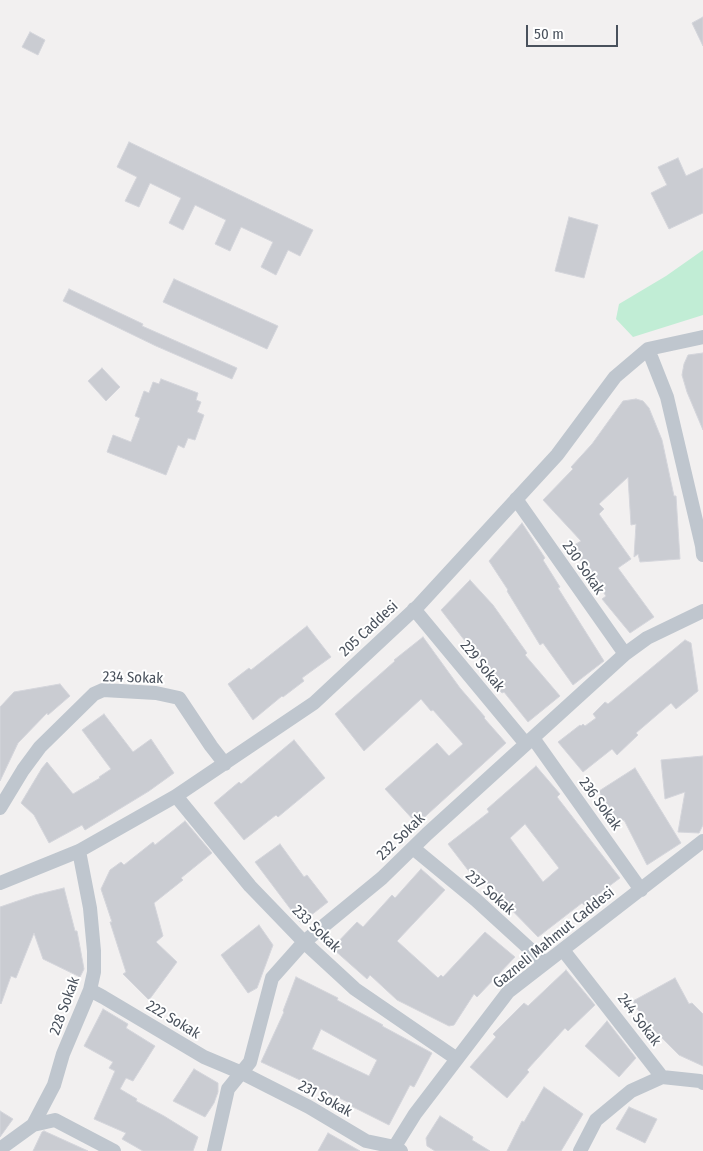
<!DOCTYPE html>
<html>
<head>
<meta charset="utf-8">
<style>
	body { margin:0 }
	#map { position:relative; width:703px; height:1151px; overflow:hidden; background:#f2f0f0; font-family:"Fira Sans Condensed",sans-serif }
	canvas { display:block }
	.scale { position:absolute; left:526px; top:25px; width:92px; height:22px; box-sizing:border-box; border:2px solid #49515c; border-top:0; padding-left:6px; font-size:15px; line-height:18px; white-space:nowrap; color:#49515c; -webkit-text-stroke:4px #fff; paint-order:stroke }
</style>
</head>
<body>
<div id="map">
<canvas width="703" height="1151"></canvas>
<div class="scale">50 m</div>
</div>
<script>
const g = document.querySelector('canvas').getContext('2d');
g.lineJoin = 'round';
function fillPath(path, color) { g.fillStyle = color; g.fill(path, 'evenodd'); }
const shape = rows => new Path2D(rows.map(r => 'M' + r).join(''));
function trace(path, color, width, dash) { g.strokeStyle = color; g.lineWidth = width; g.lineCap = dash ? 'butt' : 'round'; g.setLineDash(dash || []); g.stroke(path); }
function drawText(font, color, halo, rows, align = 'center') {
  g.font = font + ' "Fira Sans Condensed",sans-serif'; g.lineWidth = 4; g.setLineDash([]); g.textBaseline = 'middle'; g.strokeStyle = halo; g.fillStyle = color; for (const [text, x, y, turn = 0] of rows) {
    g.save(); g.translate(x, y); g.rotate((+turn || 0) * Math.PI / 180); g.textAlign = isNaN(turn) ? turn : align; if (halo) g.strokeText(text, 0, 0); g.fillText(text, 0, 0); g.restore();
  }
}
fillPath(shape([
	[703,250,703,315,633,337,616,319,619,304,666,276]
]), '#c1edd5');
const building = shape([
	[703,17,703,46,692,23,703,17],
	[30,32,45,40,38,55,22,47,30,32],
	[129,142,313,230,300,256,288,250,276,275,261,267,273,242,241,227,230,251,215,244,226,220,195,205,183,230,169,223,181,198,150,183,139,207,125,201,137,177,117,167,129,142],
	[678,158,686,176,703,168,703,213,669,229,651,193,667,185,658,167,678,158],
	[569,217,598,225,584,278,555,271,569,217],
	[174,279,278,326,267,349,163,302,174,279],
	[69,289,143,324,142,326,237,368,232,379,156,346,63,301,69,289],
	[703,353,703,430,687,392,682,375,684,364,688,355,703,353],
	[102,368,120,387,106,401,88,381,102,368],
	[161,379,198,393,196,400,201,402,197,412,204,415,195,440,188,438,184,448,178,445,166,475,107,452,113,435,131,442,140,418,135,416,144,391,149,393,153,382,159,384,161,379],
	[636,399,643,401,649,408,662,440,674,496,676,496,680,559,640,562,638,554,634,557,636,524,631,525,628,477,599,504,604,509,599,514,631,559,618,568,654,617,630,633,602,599,606,596,571,547,581,541,543,500,573,469,571,467,592,444,623,401,636,399],
	[522,523,545,558,543,560,560,587,558,588,604,661,573,685,543,643,540,645,507,591,508,590,489,561,522,523],
	[470,580,493,605,527,653,525,655,560,696,528,722,504,692,502,693,483,671,486,668,441,610,470,580],
	[307,626,331,657,302,678,304,681,283,697,282,696,253,720,228,684,249,668,251,670,307,626],
	[423,637,460,688,485,717,484,718,506,743,417,824,385,789,437,743,449,756,463,744,433,710,431,711,421,699,364,751,335,714,395,661,394,660,423,637],
	[685,640,691,643,698,691,676,709,671,703,636,733,638,735,617,755,612,749,583,772,558,742,580,725,581,726,583,724,585,726,596,718,593,714,605,702,608,704,685,640],
	[60,684,70,696,48,715,47,713,18,743,0,781,0,707,14,692,60,684],
	[104,714,133,752,151,739,174,773,149,791,85,830,82,825,49,843,34,815,21,803,42,768,47,762,73,794,100,778,99,777,111,769,82,730,104,714],
	[294,740,325,778,278,817,276,815,244,840,214,803,239,782,241,784,294,740],
	[703,756,703,825,699,833,678,832,685,792,665,799,661,760,703,756],
	[536,766,560,794,557,797,620,878,584,905,582,903,538,937,500,898,499,899,476,869,471,874,448,844,489,812,487,809,536,766],
	[525,824,559,868,543,882,510,838,525,824],
	[635,768,681,843,647,865,624,820,620,822,612,817,599,791,635,768],
	[185,821,212,853,181,878,183,880,154,903,163,936,156,942,177,962,149,1000,123,974,126,972,110,922,112,922,101,889,110,870,121,862,124,865,153,842,155,845,185,821],
	[280,844,304,877,307,875,328,902,301,923,255,862,280,844],
	[421,869,445,890,397,941,438,978,441,975,443,977,485,932,515,957,477,997,474,994,454,1025,449,1026,397,1000,370,975,367,979,332,948,357,922,363,927,392,895,395,898,421,869],
	[64,888,75,931,77,931,84,969,80,977,43,959,34,933,16,978,11,976,1,1004,0,1003,0,907,35,895,64,888],
	[259,925,273,945,257,988,248,993,221,955,259,925],
	[566,970,595,1005,568,1031,565,1028,527,1070,529,1072,507,1098,470,1067,496,1037,493,1034,524,1003,528,1006,566,970],
	[296,977,338,998,337,1000,383,1025,382,1026,432,1053,414,1087,410,1085,389,1125,351,1106,352,1104,261,1062,284,1012,283,1011,296,977],
	[321,1029,377,1060,369,1076,312,1049,321,1029],
	[675,978,689,1004,692,1003,703,1014,703,1066,679,1055,644,1020,633,1001,675,978],
	[103,1009,128,1024,126,1028,155,1046,133,1081,126,1078,120,1089,137,1099,136,1101,164,1116,198,1137,193,1151,143,1151,122,1139,126,1133,94,1119,115,1071,109,1068,113,1062,84,1046,103,1009],
	[607,1021,636,1058,619,1077,585,1046,607,1021],
	[194,1069,218,1083,218,1092,214,1103,205,1117,173,1101,194,1069],
	[544,1087,583,1114,561,1151,507,1151,522,1121,524,1122,544,1087],
	[629,1107,657,1119,645,1143,616,1129,629,1107],
	[0,1111,13,1119,0,1137,0,1111],
	[440,1116,473,1137,472,1140,490,1151,435,1151,427,1146,426,1138,440,1116],
	[44,1131,88,1151,33,1151,42,1132,44,1131],
	[328,1133,360,1151,318,1151,328,1133]
]);
fillPath(building, '#caccd2');
trace(building, '#d4d5db', 1);
trace(shape([
	[648,349,667,397,702,546,703,555],
	[516,499,625,654],
	[414,609,526,744],
	[533,738,641,890],
	[176,796,250,886,304,942,355,989,457,1059],
	[0,808,23,770,40,747,94,694,103,690,156,693,179,698,211,746,225,764],
	[413,848,476,900,545,963],
	[0,883,79,851,176,796,314,703,419,605,557,455,615,377,648,349,703,337],
	[563,950,662,1077],
	[90,990,103,997,204,1057,242,1073,309,1107,366,1141,395,1147,401,1151],
	[33,1125,55,1120,114,1151],
	[0,1149,33,1125,54,1085,63,1054,90,990,94,972,94,951,90,908,79,851],
	[214,1151,228,1089,250,1062,272,978,304,942,382,878,427,834,625,654,647,638,703,611],
	[392,1151,415,1114,508,992,703,841],
	[580,1151,596,1120,631,1091,662,1077,700,1081,703,1083]
]), '#bfc6ce', 14);
drawText('15px', '#49515c', '#fff', [
	["230 Sokak",583,568,55],
	["205 Caddesi",369,629,-43],
	["229 Sokak",482,666,51],
	["234 Sokak",133,678,2],
	["236 Sokak",600,804,54],
	["232 Sokak",401,837,-44],
	["237 Sokak",490,893,41],
	["233 Sokak",316,929,44],
	["Gazneli Mahmut Caddesi",554,938,-39],
	["228 Sokak",65,1006,-70],
	["222 Sokak",173,1020,31],
	["244 Sokak",639,1020,53],
	["231 Sokak",325,1099,29]
]);
</script>
</body>
</html>
